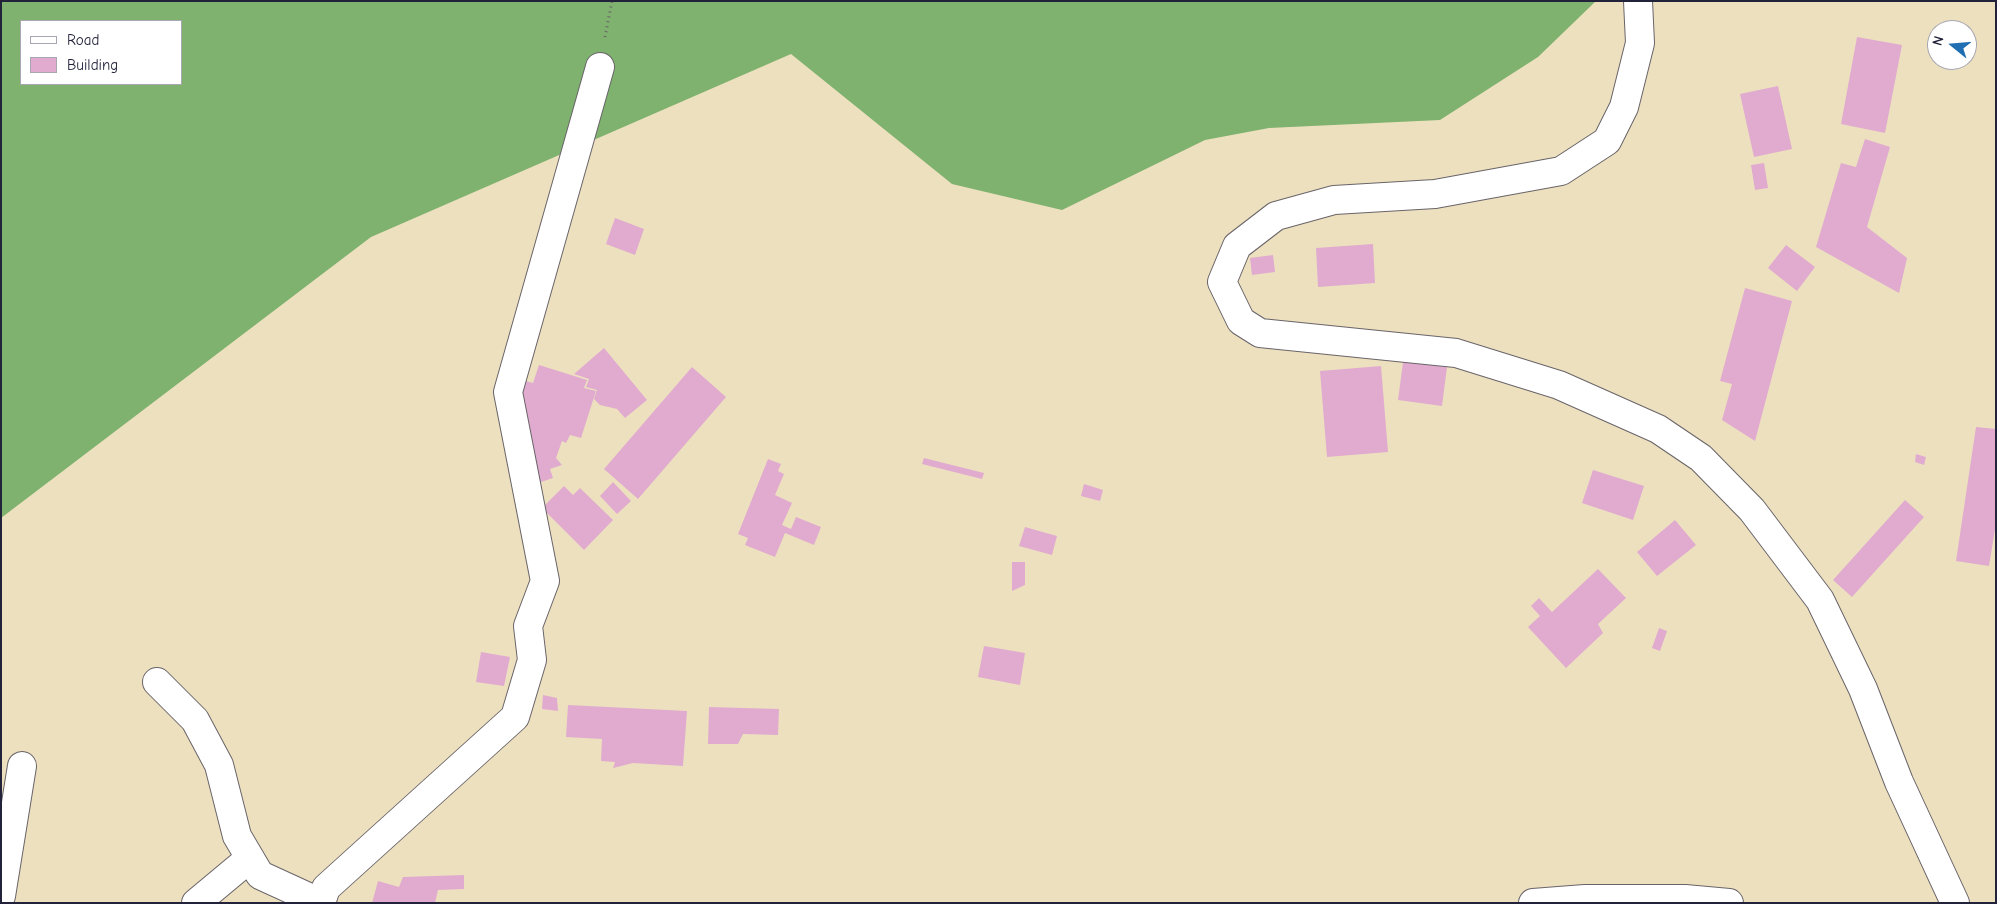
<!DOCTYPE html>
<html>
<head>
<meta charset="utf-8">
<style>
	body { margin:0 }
	#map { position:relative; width:1997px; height:904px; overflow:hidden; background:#ede0bf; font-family:"Comic Neue",sans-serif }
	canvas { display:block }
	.frame { position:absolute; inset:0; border:2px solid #22223b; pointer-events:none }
	.legend { position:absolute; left:20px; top:20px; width:162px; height:65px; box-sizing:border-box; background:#fff; border:1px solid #a7a7b1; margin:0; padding:6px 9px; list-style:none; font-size:15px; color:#22223b }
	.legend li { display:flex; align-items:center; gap:10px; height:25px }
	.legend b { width:25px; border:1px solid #a7a7b1 }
	.north { position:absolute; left:1927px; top:20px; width:50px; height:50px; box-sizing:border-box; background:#fff; border:1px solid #a7a7b1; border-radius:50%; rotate:287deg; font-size:14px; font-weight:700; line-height:20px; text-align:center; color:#22223b }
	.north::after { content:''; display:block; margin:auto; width:18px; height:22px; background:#1f6fb2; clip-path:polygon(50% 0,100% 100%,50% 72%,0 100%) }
</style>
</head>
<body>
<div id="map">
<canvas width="1997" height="904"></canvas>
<div class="frame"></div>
<ul class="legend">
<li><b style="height:6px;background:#fff"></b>Road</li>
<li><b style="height:14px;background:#e0abcf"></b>Building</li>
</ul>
<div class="north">N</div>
</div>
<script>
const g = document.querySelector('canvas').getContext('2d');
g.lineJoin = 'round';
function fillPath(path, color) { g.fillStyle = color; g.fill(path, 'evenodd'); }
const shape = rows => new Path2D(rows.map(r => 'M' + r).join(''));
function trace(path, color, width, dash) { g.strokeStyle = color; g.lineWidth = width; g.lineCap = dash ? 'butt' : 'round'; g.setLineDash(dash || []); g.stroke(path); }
fillPath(shape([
	[1,1,1596,1,1538,57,1440,120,1269,128,1205,140,1062,210,952,184,791,54,371,237,1,518],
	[21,21,181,21,181,84,21,84]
]), '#7eb26e');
fillPath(shape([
	[1857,37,1902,45,1885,133,1841,124],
	[1778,86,1792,149,1754,157,1740,94],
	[1865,139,1890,147,1867,227,1907,258,1899,293,1816,247,1841,163,1856,167],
	[1764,163,1768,188,1755,190,1751,165],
	[615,218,644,229,635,255,606,244],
	[1373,244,1375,283,1318,287,1316,248],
	[1786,245,1815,267,1797,291,1768,268],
	[1273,255,1275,272,1252,275,1250,258],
	[1745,288,1792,301,1755,441,1722,420,1732,384,1720,381],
	[604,348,647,400,625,418,617,409,600,405,594,399,597,390,586,387,589,379,574,374],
	[1403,362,1447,367,1442,406,1398,400],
	[539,365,587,380,584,388,596,391,581,438,570,435,566,443,562,441,556,458,562,465,550,469,553,478,526,487,510,432,522,380,533,383],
	[1381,366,1388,452,1327,457,1320,371],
	[692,367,726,397,638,499,604,469],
	[1976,427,1996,429,1996,523,1989,566,1956,561],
	[1916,454,1926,457,1924,465,1915,462],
	[924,458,984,473,982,479,922,464],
	[768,459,781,464,778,471,784,474,775,495,792,503,782,525,791,529,796,517,821,527,814,545,785,533,775,557,745,545,748,538,738,534],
	[1593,470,1644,486,1633,520,1582,503],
	[613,482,631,501,617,514,600,496],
	[1084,484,1103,490,1100,501,1081,496],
	[564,486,573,495,580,488,613,520,584,550,542,508],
	[1905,500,1924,517,1852,597,1833,580],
	[1675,520,1696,545,1657,576,1637,552],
	[1025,527,1057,536,1052,555,1019,546],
	[1012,562,1025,562,1025,585,1012,591],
	[1598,569,1626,598,1598,624,1603,633,1566,668,1528,627,1540,616,1531,606,1539,598,1552,612],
	[1659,628,1667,631,1660,651,1652,648],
	[984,646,1025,653,1020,685,978,677],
	[481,652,510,657,504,686,476,682],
	[543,695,557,698,558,711,542,709],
	[568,705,687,711,683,766,633,763,613,768,615,762,601,761,602,739,566,737],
	[709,707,779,709,778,735,743,734,738,744,708,744],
	[464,875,464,889,438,890,435,903,372,903,378,881,399,887,403,877]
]), '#e0abcf');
const minor = shape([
	[1638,1,1640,43,1624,107,1607,141,1561,171,1435,194,1334,200,1276,216,1237,246,1222,282,1241,321,1260,333,1456,353,1559,385,1658,429,1701,458,1752,510,1820,600,1863,689,1899,782,1955,903],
	[157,682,195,720,219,765,237,836,260,875,321,903],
	[1,896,22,766],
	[196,903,250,858],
	[321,903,326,888,515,717,532,660,528,626,545,581,508,392,600,67],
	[1533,903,1585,899,1685,899,1729,903]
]);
trace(minor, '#696469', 30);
trace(shape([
	[605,37,612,1]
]), '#696469', 3, [1, 4]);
trace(minor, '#fff', 28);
</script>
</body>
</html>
